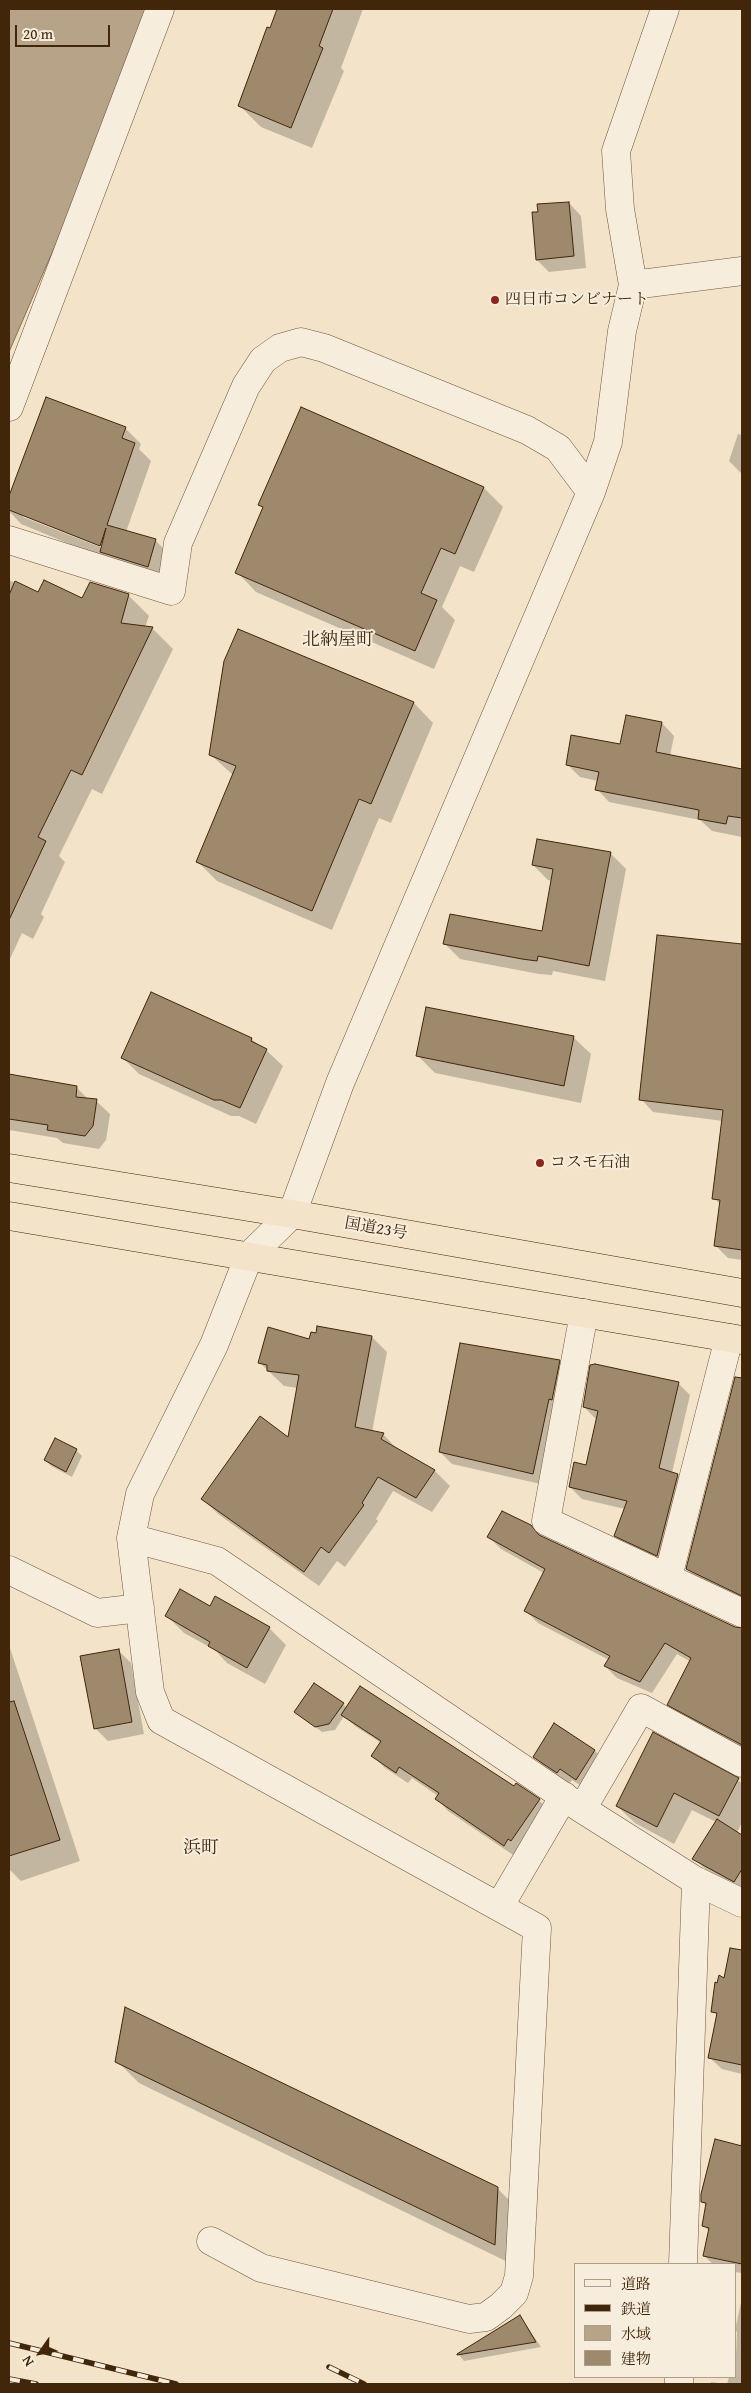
<!DOCTYPE html>
<html>
<head>
<meta charset="utf-8">
<style>
	body { margin:0 }
	#map { position:relative; width:751px; height:2393px; overflow:hidden; background:#f3e4c9; font-family:"Gentium Book Plus","Noto Serif JP",serif }
	canvas { display:block }
	.frame { position:absolute; inset:0; border:10px solid #412609; pointer-events:none }
	.legend { position:absolute; left:574px; top:2263px; width:162px; height:115px; box-sizing:border-box; background:#f7eddc; border:1px solid #ae9d88; margin:0; padding:6px 9px; list-style:none; font-size:15px; color:#412609 }
	.legend li { display:flex; align-items:center; gap:10px; height:25px }
	.legend b { width:25px; border:1px solid #ae9d88 }
	.north { position:absolute; left:15px; top:2328px; width:50px; height:50px; -webkit-text-stroke:4px #f7eddc; paint-order:stroke; rotate:237deg; font-size:14px; font-weight:700; line-height:20px; text-align:center; color:#412609 }
	.north::after { content:''; display:block; margin:auto; width:18px; height:22px; background:#412609; clip-path:polygon(50% 0,100% 100%,50% 72%,0 100%) }
	.scale { position:absolute; left:15px; top:25px; width:95px; height:22px; box-sizing:border-box; border:2px solid #412609; border-top:0; padding-left:6px; font-size:15px; line-height:18px; white-space:nowrap; color:#412609; -webkit-text-stroke:4px #f7eddc; paint-order:stroke }
</style>
</head>
<body>
<div id="map">
<canvas width="751" height="2393"></canvas>
<div class="frame"></div>
<ul class="legend">
<li><b style="height:6px;background:#f7eddc"></b>道路</li>
<li><b style="height:6px;background:#412609"></b>鉄道</li>
<li><b style="height:14px;background:#b6a388"></b>水域</li>
<li><b style="height:14px;background:#9e896d"></b>建物</li>
</ul>
<div class="north">N</div>
<div class="scale">20 m</div>
</div>
<script>
const g = document.querySelector('canvas').getContext('2d');
g.lineJoin = 'round';
function fillPath(path, color) { g.fillStyle = color; g.fill(path, 'evenodd'); }
const shape = rows => new Path2D(rows.map(r => 'M' + r).join(''));
function trace(path, color, width, dash) { g.strokeStyle = color; g.lineWidth = width; g.lineCap = dash ? 'butt' : 'round'; g.setLineDash(dash || []); g.stroke(path); }
function drawText(font, color, halo, rows, align = 'center') {
  g.font = font + ' "Gentium Book Plus","Noto Serif JP",serif'; g.lineWidth = 4; g.setLineDash([]); g.textBaseline = 'middle'; g.strokeStyle = halo; g.fillStyle = color; for (const [text, x, y, turn = 0] of rows) {
    g.save(); g.translate(x, y); g.rotate((+turn || 0) * Math.PI / 180); g.textAlign = isNaN(turn) ? turn : align; if (halo) g.strokeText(text, 0, 0); g.fillText(text, 0, 0); g.restore();
  }
}
const water = shape([
	[9,9,148,9,109,121,9,352,9,9]
]);
fillPath(water, '#b6a388');
trace(water, '#877155', 1);
fillPath(shape([
	[278,9,363,9,341,68,344,71,312,148,261,127,239,105],
	[569,203,581,216,586,268,549,272,537,260,539,213],
	[47,398,125,428,141,444,139,449,151,461,126,532,155,540,171,556,164,583,21,524,9,511,9,499],
	[23,514,106,547,105,549,23,517],
	[738,434,742,435,742,474,729,461],
	[484,488,503,507,474,572,460,566,442,607,455,620,434,669,256,592,237,572,264,509,259,504],
	[9,580,39,594,83,600,128,595,149,616,145,627,153,629,173,649,102,794,92,789,59,856,65,862,41,914,44,917,33,939,22,933,9,961],
	[239,630,414,703,433,723,391,823,379,818,332,930,217,881,197,861,234,776,211,755],
	[662,723,674,736,670,756,742,770,742,837,712,831,700,820,609,802,597,789,598,781,580,777,567,764,621,746],
	[610,853,626,869,605,981,553,971,552,975,539,974,460,959,444,943,543,932,553,881,548,880,533,865],
	[742,954,742,1260,728,1258,715,1245,721,1205,714,1198,723,1121,653,1112,641,1099],
	[573,1037,591,1054,581,1103,435,1073,417,1055],
	[251,1039,266,1050,283,1066,256,1124,239,1116,231,1116,139,1074,122,1057],
	[9,1075,77,1088,89,1100,96,1101,110,1114,106,1140,99,1149,63,1143,57,1138,9,1130],
	[372,1337,387,1352,372,1432,383,1434,398,1450,435,1471,450,1486,432,1512,393,1491,376,1519,378,1521,345,1567,337,1561,319,1586,218,1514,203,1499,289,1439,298,1388,284,1386,260,1363,310,1341],
	[559,1361,571,1373,545,1485,452,1464,440,1452],
	[678,1383,690,1395,672,1473,678,1475,690,1487,669,1567,627,1547,615,1535,625,1509,582,1499,570,1487,586,1466,597,1420,584,1407],
	[733,1390,742,1391,742,1601,700,1581,687,1569],
	[76,1450,82,1456,72,1477,51,1466,45,1460],
	[530,1526,542,1538,735,1628,742,1630,742,1751,681,1716,669,1704,691,1662,677,1654,652,1693,617,1678,605,1666,609,1660,538,1623,526,1611,544,1573,501,1549,489,1537],
	[210,1607,269,1628,286,1645,265,1684,227,1663,215,1650,184,1633,167,1616],
	[9,1645,80,1861,21,1881,9,1869],
	[119,1651,131,1663,144,1734,108,1741,96,1729,82,1657],
	[343,1704,347,1708,515,1787,539,1800,550,1812,516,1857,448,1811,437,1799,438,1796,412,1778,408,1783,385,1768,373,1756,381,1743,355,1726,344,1716,335,1730,322,1732,296,1712],
	[555,1725,595,1751,607,1763,589,1791,572,1780,569,1784,546,1769,534,1756],
	[654,1734,742,1783,742,1822,737,1833,742,1837,741,1891,706,1870,694,1858,716,1822,692,1810,674,1844,635,1823,617,1806],
	[720,1977,742,1988,742,2074,722,2069,709,2057,718,2016,713,2011],
	[117,2061,497,2188,519,2210,516,2266,139,2083],
	[742,2137,742,2273,735,2272,735,2264,713,2264,704,2256,710,2232,704,2226,707,2206,702,2201,740,2146],
	[742,2298,742,2384,727,2384,729,2377,735,2377,737,2332,735,2330],
	[520,2316,541,2347,464,2361,459,2355],
	[711,2382,725,2384,711,2384]
]), '#0003');
const building = shape([
	[277,9,333,9,319,46,323,48,291,128,238,106,267,27,270,28,277,9],
	[569,202,574,256,536,260,532,212,538,212,537,204,569,202],
	[46,397,126,427,122,438,135,443,107,525,156,539,148,567,100,552,106,528,100,546,9,510,9,496,46,397],
	[301,407,484,487,455,554,441,548,421,593,437,600,415,651,235,573,263,507,258,505,301,407],
	[44,580,82,598,90,582,129,594,121,623,153,627,82,775,71,770,38,837,46,841,9,920,9,595,15,581,38,592,44,580],
	[238,629,414,702,371,804,359,799,312,911,196,862,236,766,209,755,224,661,238,629],
	[626,715,662,722,656,752,742,769,742,818,728,816,726,824,698,819,699,810,595,790,599,772,566,765,571,735,620,744,626,715],
	[537,839,611,852,589,966,538,956,537,961,522,959,443,944,450,914,542,931,553,869,532,865,537,839],
	[657,935,742,944,742,1250,714,1246,720,1200,712,1199,723,1110,639,1100,657,935],
	[151,992,252,1038,251,1041,267,1049,240,1108,221,1100,214,1100,121,1058,151,992],
	[426,1007,574,1036,564,1086,416,1056,426,1007],
	[9,1074,77,1086,76,1097,97,1099,93,1126,85,1136,47,1130,48,1125,9,1119,9,1074],
	[317,1326,372,1336,355,1427,384,1433,381,1439,435,1470,416,1498,378,1477,362,1503,364,1505,329,1553,321,1547,304,1572,201,1499,260,1416,288,1437,299,1375,267,1371,267,1365,258,1363,268,1327,309,1339,311,1332,316,1333,317,1326],
	[460,1343,560,1360,552,1400,549,1399,533,1474,439,1452,460,1343],
	[595,1364,679,1382,659,1468,678,1474,657,1556,614,1536,627,1501,569,1487,574,1462,586,1465,598,1411,583,1407,590,1365,595,1364],
	[735,1377,742,1378,742,1596,686,1569,735,1377],
	[55,1438,77,1449,66,1472,44,1460,55,1438],
	[502,1511,531,1525,539,1535,735,1627,742,1628,742,1745,667,1705,691,1658,665,1643,640,1682,604,1666,610,1656,524,1611,545,1569,487,1537,502,1511],
	[180,1589,210,1606,215,1596,270,1627,247,1668,208,1646,210,1642,165,1616,180,1589],
	[119,1649,132,1722,94,1729,80,1656,119,1649],
	[314,1683,344,1703,329,1724,315,1727,294,1712,314,1683],
	[360,1686,514,1786,516,1783,540,1799,511,1841,508,1839,504,1846,435,1799,439,1793,399,1767,396,1773,371,1756,381,1741,341,1715,360,1686],
	[14,1701,60,1840,9,1856,9,1702,14,1701],
	[554,1723,595,1750,576,1780,560,1769,557,1773,533,1757,554,1723],
	[653,1732,739,1778,719,1816,674,1793,657,1827,616,1806,653,1732],
	[717,1819,742,1835,742,1869,734,1882,692,1859,717,1819],
	[730,1948,742,1950,742,2065,708,2058,717,2013,711,2012,715,1982,717,1983,719,1975,724,1978,730,1948],
	[125,2007,498,2187,495,2245,115,2062,125,2007],
	[715,2139,742,2146,742,2264,703,2256,709,2228,702,2226,706,2203,701,2202,701,2194,715,2139],
	[520,2315,536,2342,457,2355,457,2354,520,2315]
]);
fillPath(building, '#9e896d');
trace(building, '#412609', 1);
const minor = shape([
	[665,9,616,151,620,209,633,285,622,331,608,442,591,492,340,1083,292,1214,249,1256,214,1345,140,1494,131,1538,217,1561,582,1809,696,1881,742,1903],
	[633,285,742,271],
	[9,407,160,9],
	[9,540,171,591,178,543,246,386,263,360,280,348,301,342,324,348,527,430,558,448,591,492],
	[584,1313,546,1521,742,1613],
	[131,1538,150,1692,161,1720,537,1928,519,2276,514,2293,501,2306,486,2317,469,2319,261,2268,211,2241],
	[9,1570,97,1613,140,1608],
	[668,1577,729,1338],
	[582,1809,641,1708,742,1763],
	[499,1907,564,1796],
	[683,2264,696,1881],
	[679,2384,679,2377]
]);
const highway = shape([
	[9,1168,292,1214,742,1293],
	[9,1216,742,1340]
]);
trace(minor, '#6e5639', 29);
trace(highway, '#412609', 29);
trace(minor, '#f7eddc', 28);
trace(highway, '#f3e4c9', 28);
const rail = shape([
	[9,2343,176,2384],
	[329,2367,364,2384],
	[9,2379,36,2384]
]);
trace(rail, '#412609', 5.5);
trace(rail, '#f7eddc', 4, [11]);
for (const [x, y, r, color] of [
	[495,300,5,"#8f2418"],
	[540,1163,5,"#8f2418"]
]) { const dot = new Path2D(); dot.arc(x, y, r, 0, 2 * Math.PI); g.fillStyle = color; g.fill(dot); trace(dot, '#f7eddc', 2); }
drawText('16px', '#412609', '#f7eddc', [
	["四日市コンビナート",505,300],
	["コスモ石油",550,1163]
], 'left');
drawText('16px', '#412609', '#f7eddc', [
	["国道23号",376,1229,10]
]);
drawText('18px', '#412609', '#f7eddc', [
	["北納屋町",338,640],
	["浜町",201,1848]
]);
</script>
</body>
</html>
